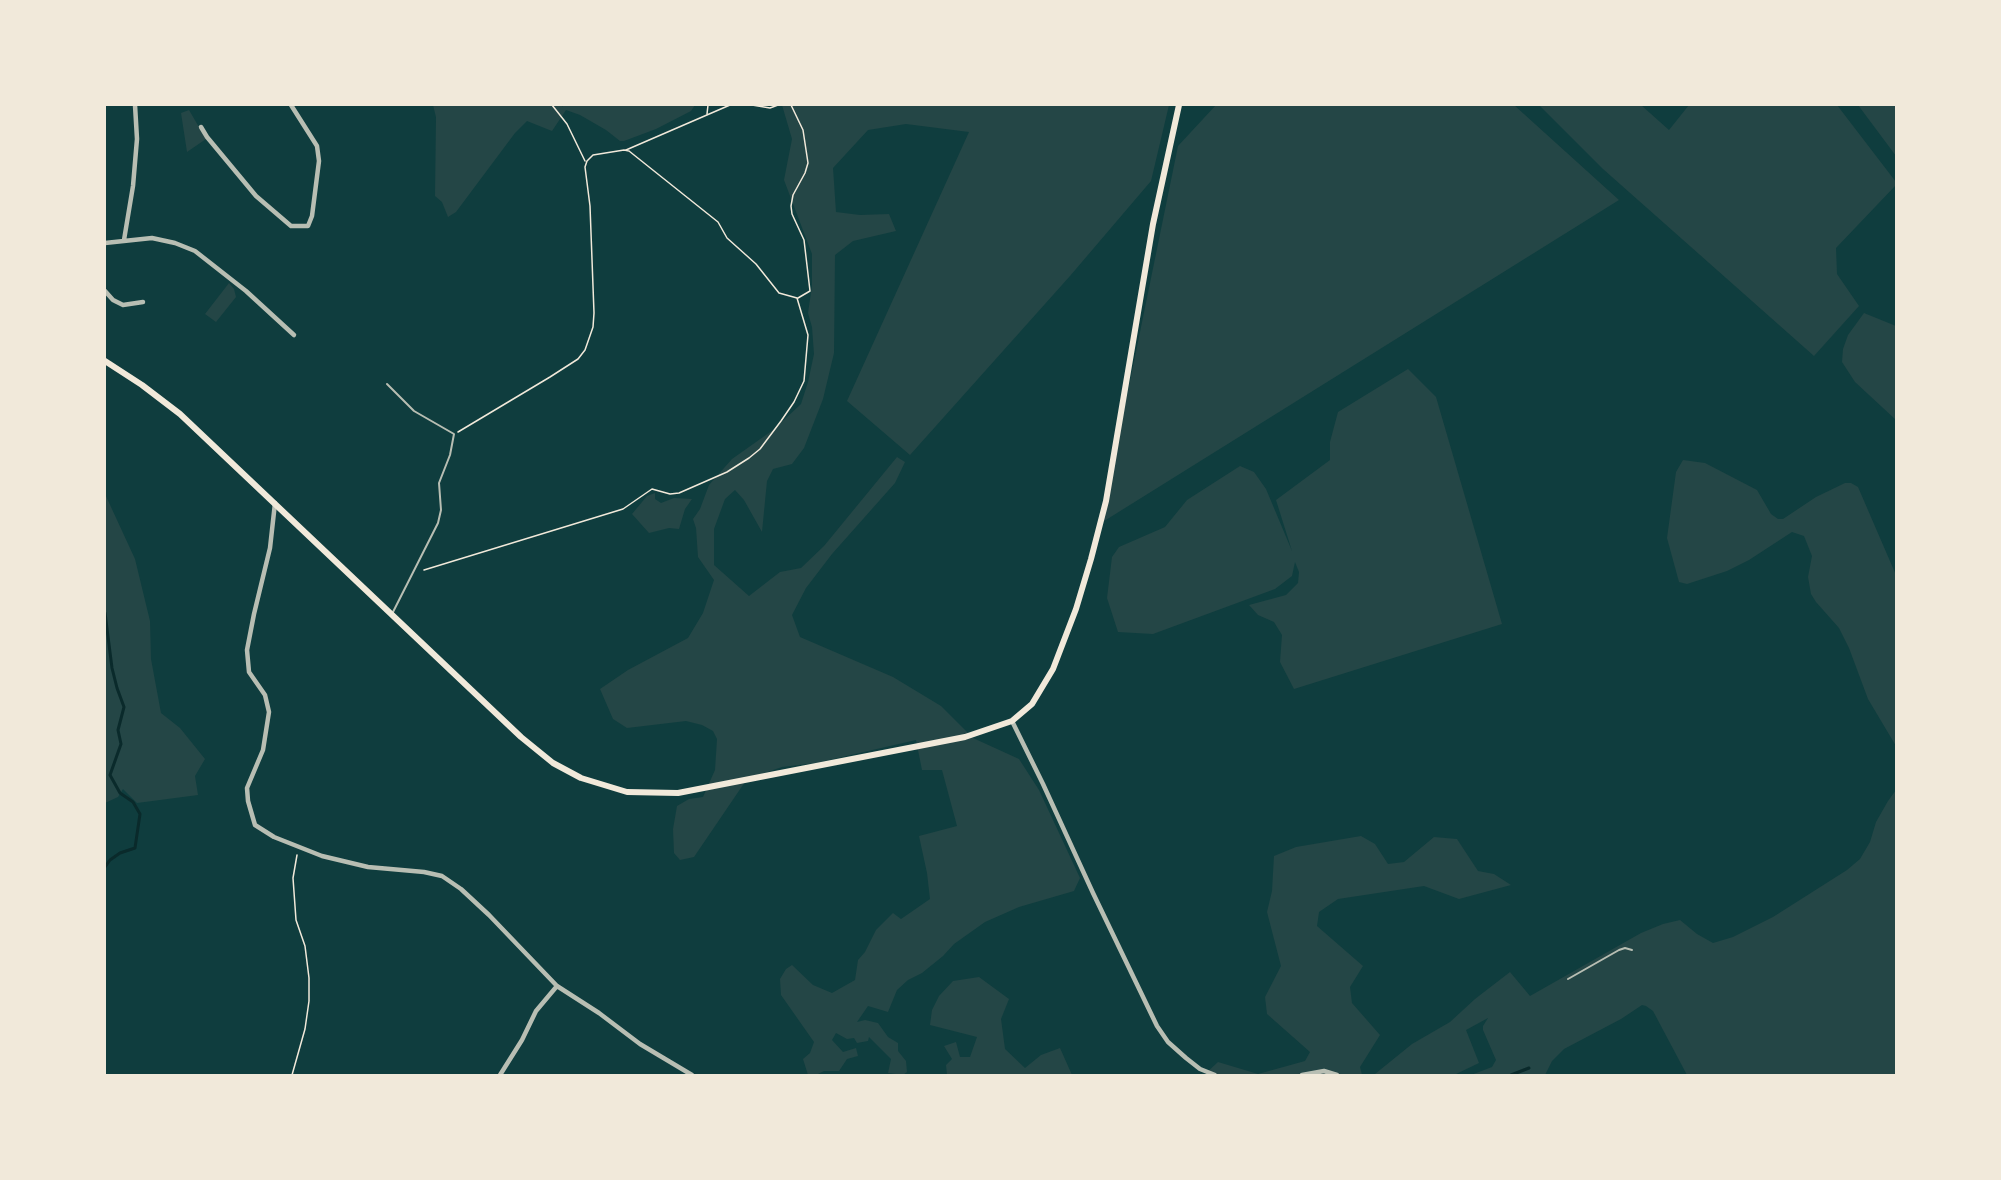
<!DOCTYPE html>
<html>
<head>
<meta charset="utf-8">
<style>
	body { margin:0 }
	#map { position:relative; width:2001px; height:1180px; overflow:hidden; background:#0f3d3e; font-family:"DejaVu Sans",sans-serif }
	canvas { display:block }
	.frame { position:absolute; inset:0; border:106px solid #f1e9da; pointer-events:none }
</style>
</head>
<body>
<div id="map">
<canvas width="2001" height="1180"></canvas>
<div class="frame"></div>
</div>
<script>
const g = document.querySelector('canvas').getContext('2d');
g.lineJoin = 'round';
function fillPath(path, color) { g.fillStyle = color; g.fill(path, 'evenodd'); }
const shape = rows => new Path2D(rows.map(r => 'M' + r).join(''));
function trace(path, color, width, dash) { g.strokeStyle = color; g.lineWidth = width; g.lineCap = dash ? 'butt' : 'round'; g.setLineDash(dash || []); g.stroke(path); }
fillPath(shape([
	[433,105,561,105,563,107,562,105,695,105,691,111,656,129,624,141,620,141,606,130,580,115,566,110,552,131,527,121,515,133,456,212,448,217,442,202,435,196,436,117],
	[782,105,1169,105,1151,181,1070,276,910,455,847,401,969,132,906,124,868,130,833,168,836,212,860,215,889,214,896,231,853,241,835,255,834,353,823,399,804,448,792,464,773,469,767,481,762,532,744,500,735,490,725,499,714,529,714,565,749,596,780,572,801,568,824,546,897,457,905,462,895,483,832,554,806,588,792,615,800,637,893,677,941,706,973,738,1019,759,1039,790,1080,878,1074,891,1019,907,985,922,954,944,943,956,922,973,908,980,897,990,888,1012,868,1006,857,1022,865,1020,878,1023,888,1037,898,1043,898,1051,906,1061,907,1072,903,1075,888,1073,891,1059,869,1037,868,1041,857,1043,854,1038,847,1039,836,1033,832,1040,843,1052,856,1048,858,1056,847,1059,839,1071,824,1071,816,1075,808,1075,803,1059,810,1053,814,1042,781,995,780,979,786,969,792,965,813,985,832,993,855,980,858,960,865,952,876,930,893,913,901,919,930,899,927,873,919,836,957,826,942,770,922,770,916,740,816,763,782,767,747,779,694,857,680,860,674,853,673,829,677,806,689,799,703,797,715,770,717,739,713,731,702,725,686,721,627,728,613,719,600,689,628,670,688,638,703,613,714,580,698,557,696,528,693,519,700,509,709,485,732,459,773,430,801,404,808,382,814,354,812,327,808,313,812,286,812,254,784,180,792,139],
	[1216,105,1514,105,1619,200,1101,523,1178,146],
	[1539,105,1641,105,1669,130,1689,105,1837,105,1896,182,1896,185,1836,248,1837,274,1859,306,1814,356,1603,169],
	[1858,105,1896,105,1896,156],
	[189,110,206,139,187,152,181,113],
	[229,283,234,289,236,297,216,322,205,314],
	[1864,313,1896,326,1896,420,1855,382,1842,362,1843,349,1848,335],
	[1408,369,1436,397,1502,624,1294,689,1280,662,1282,635,1274,622,1258,615,1249,605,1286,595,1298,583,1299,572,1295,562,1292,576,1275,589,1153,634,1118,632,1107,598,1112,557,1119,547,1165,527,1187,500,1240,466,1254,472,1266,489,1292,551,1276,500,1330,460,1330,442,1338,412],
	[1683,460,1705,463,1757,490,1771,514,1778,519,1783,519,1816,497,1845,483,1851,483,1858,487,1896,575,1896,746,1868,699,1849,648,1839,628,1816,602,1811,594,1808,577,1812,556,1804,536,1792,532,1749,560,1727,571,1687,584,1679,582,1667,538,1676,472],
	[655,493,655,499,661,503,674,498,692,499,685,509,679,529,669,528,649,533,632,514,647,496],
	[105,494,135,559,150,621,151,659,161,713,180,728,205,759,195,776,198,795,137,803,123,789,118,797,105,803],
	[1896,790,1896,1075,1687,1075,1653,1011,1646,1006,1642,1005,1621,1019,1564,1049,1552,1061,1545,1075,1471,1075,1492,1067,1496,1060,1483,1030,1483,1026,1488,1018,1466,1030,1479,1063,1454,1075,1375,1074,1412,1044,1450,1022,1475,999,1510,972,1530,996,1641,933,1663,924,1680,920,1697,934,1713,943,1733,937,1773,917,1847,870,1860,859,1870,842,1876,822,1888,801],
	[1361,836,1375,844,1388,864,1404,862,1434,837,1457,839,1478,871,1494,874,1511,885,1459,899,1424,886,1338,899,1319,912,1317,926,1363,966,1350,987,1352,1003,1380,1035,1360,1067,1362,1075,1204,1075,1218,1062,1258,1074,1305,1061,1310,1052,1267,1014,1265,997,1281,966,1267,912,1272,891,1274,856,1296,847],
	[979,977,1009,999,1001,1019,1005,1049,1025,1068,1041,1055,1060,1048,1072,1075,947,1075,946,1065,952,1059,944,1046,956,1042,960,1057,970,1057,977,1037,930,1025,932,1010,939,996,953,981]
]), '#244646');
trace(shape([
	[105,613,112,668,117,688,124,707,118,730,121,744,110,775,120,793,133,802,140,814,135,848,120,853,110,860,105,867],
	[1511,1075,1529,1068]
]), '#0a2a2b', 3);
trace(shape([
	[552,105,567,124,585,161],
	[752,105,770,108,778,105],
	[791,105,803,130,808,163,805,173,793,195,791,206,792,214,804,240,810,291,798,298],
	[707,114,708,105],
	[626,150,730,105],
	[424,570,623,509,652,489,670,494,679,493,727,472,749,458,760,449,781,421,794,402,804,381,808,335,797,298,779,293,756,264,727,238,718,222,629,151,624,150,593,155,587,161,585,167,590,206,594,313,593,327,585,350,578,359,550,377,458,432],
	[292,1075,305,1029,309,1001,309,978,305,946,296,920,293,878,297,855]
]), '#f1e9da', 1.5);
trace(shape([
	[387,384,414,411,454,434,450,455,439,483,441,510,438,523,393,612],
	[1568,979,1619,950,1625,948,1632,950]
]), '#b8beb3', 2);
trace(shape([
	[201,127,207,137,256,196,291,226,308,226,312,216,319,161,317,146,291,105],
	[124,240,133,186,137,139,135,105],
	[105,243,152,238,175,243,195,251,246,291,294,335],
	[105,291,113,300,123,305,143,302],
	[275,503,270,548,254,614,247,650,249,672,265,695,269,712,263,750,247,788,248,801,255,825,274,837,322,856,368,867,424,872,442,876,461,889,489,915,557,986,599,1013,640,1044,692,1075],
	[1012,721,1043,784,1093,893,1157,1026,1168,1042,1186,1058,1200,1069,1215,1075],
	[500,1075,522,1040,536,1011,557,986],
	[1302,1075,1324,1071,1337,1075]
]), '#b8beb3', 4.5);
trace(shape([
	[105,361,142,385,180,414,521,737,553,763,581,778,627,792,678,793,965,737,1012,721,1032,704,1053,669,1076,609,1091,559,1106,501,1153,224,1179,105]
]), '#f1e9da', 6);
</script>
</body>
</html>
